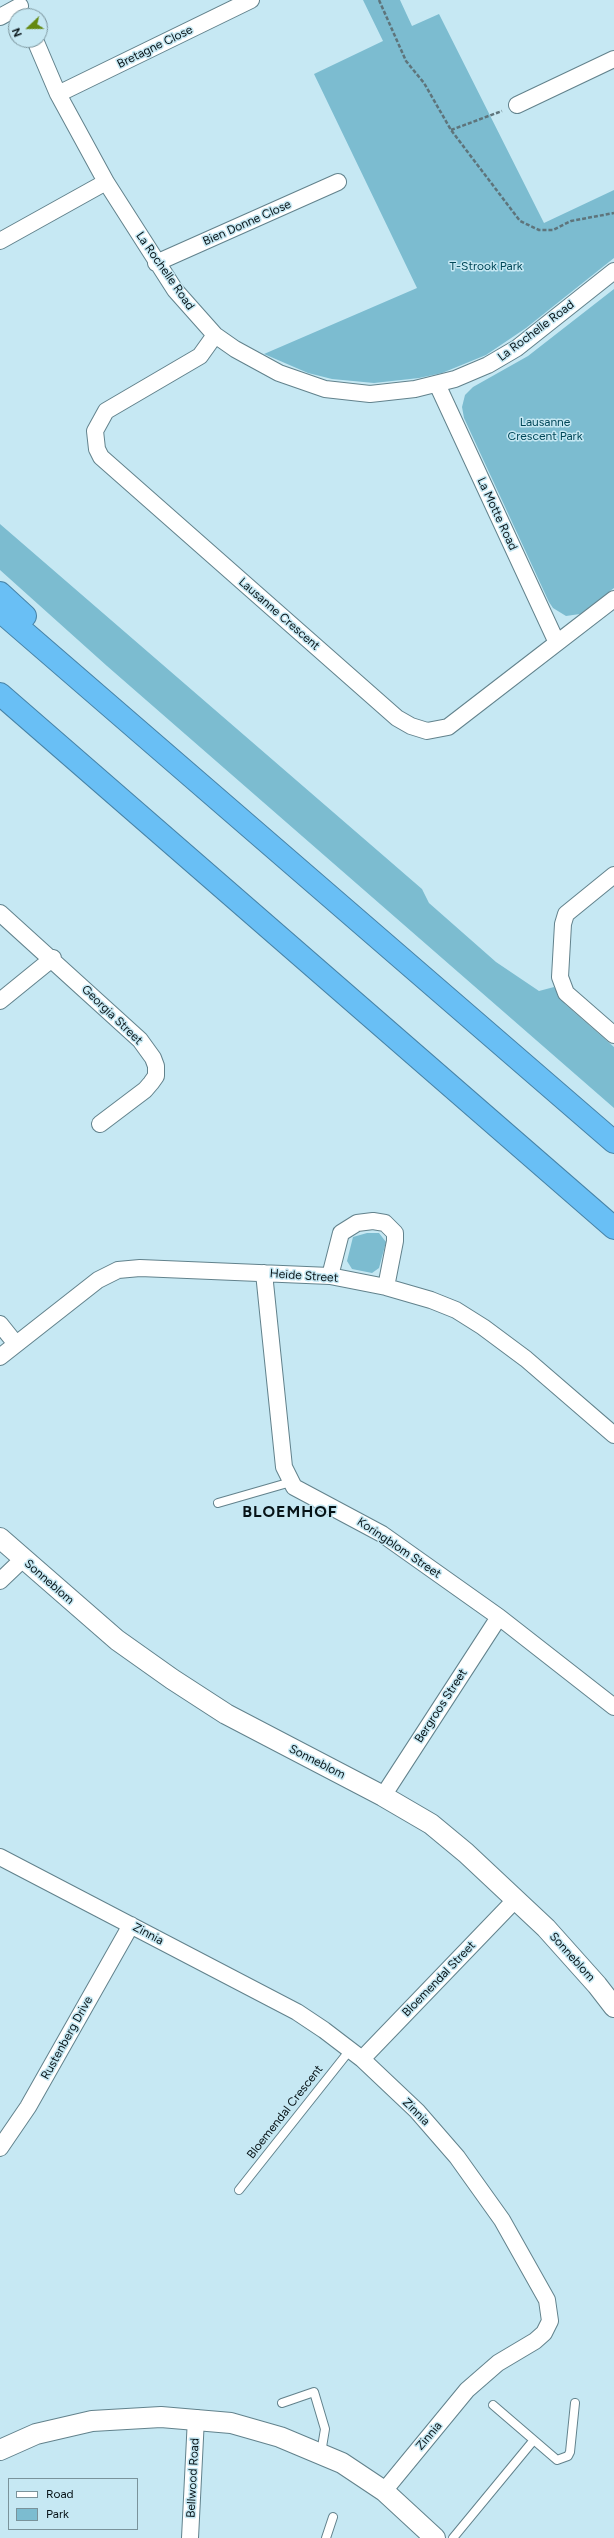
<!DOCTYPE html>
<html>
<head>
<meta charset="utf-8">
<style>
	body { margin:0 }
	#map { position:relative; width:614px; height:2538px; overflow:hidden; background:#c6e8f3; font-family:Figtree,sans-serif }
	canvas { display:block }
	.legend { position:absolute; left:8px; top:2478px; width:130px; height:52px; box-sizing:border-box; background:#c6e8f3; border:1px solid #7a939b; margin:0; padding:5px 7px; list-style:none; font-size:12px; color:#071317 }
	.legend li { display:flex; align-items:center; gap:8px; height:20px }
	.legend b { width:20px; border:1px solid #7a939b }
	.north { position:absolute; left:8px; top:8px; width:40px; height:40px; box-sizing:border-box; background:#c6e8f3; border:1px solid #7a939b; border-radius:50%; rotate:248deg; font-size:11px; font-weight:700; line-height:16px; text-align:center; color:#071317 }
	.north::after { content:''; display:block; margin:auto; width:14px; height:18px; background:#648910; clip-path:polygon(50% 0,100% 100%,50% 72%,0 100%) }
</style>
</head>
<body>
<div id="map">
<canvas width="614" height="2538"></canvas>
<ul class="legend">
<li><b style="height:5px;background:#fff"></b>Road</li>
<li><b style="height:11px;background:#7cbcd0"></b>Park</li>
</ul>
<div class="north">N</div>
</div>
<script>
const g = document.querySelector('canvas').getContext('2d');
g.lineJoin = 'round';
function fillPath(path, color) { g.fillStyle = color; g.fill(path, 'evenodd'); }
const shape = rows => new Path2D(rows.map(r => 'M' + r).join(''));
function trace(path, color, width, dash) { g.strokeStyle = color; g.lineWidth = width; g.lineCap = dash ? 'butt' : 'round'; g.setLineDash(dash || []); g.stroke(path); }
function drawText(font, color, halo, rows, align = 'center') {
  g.font = font + ' Figtree,sans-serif'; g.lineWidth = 3; g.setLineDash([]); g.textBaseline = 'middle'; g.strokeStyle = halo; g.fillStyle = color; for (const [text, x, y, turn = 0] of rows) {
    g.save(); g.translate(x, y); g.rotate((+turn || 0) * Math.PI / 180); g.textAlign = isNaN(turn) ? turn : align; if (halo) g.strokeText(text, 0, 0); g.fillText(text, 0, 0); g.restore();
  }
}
fillPath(shape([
	[363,0,400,0,412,26,439,14,544,223,614,190,614,258,526,328,486,355,442,373,419,378,374,383,332,379,308,373,264,354,417,288,314,74,383,41],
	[614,289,614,588,580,614,566,616,553,608,549,602,464,418,462,407,465,395,473,387,528,356],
	[0,524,422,889,429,903,496,962,539,991,554,987,565,1004,614,1047,614,1108,107,666,0,570],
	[367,1233,379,1233,386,1242,379,1268,372,1273,352,1269,347,1261,353,1237]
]), '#7cbcd0');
const service = shape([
	[218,1503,291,1482],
	[239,2190,350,2050],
	[282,2403,314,2392,325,2429,321,2453],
	[493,2405,557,2460,568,2456,570,2452,575,2403],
	[326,2538,333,2517],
	[453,2538,533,2441]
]);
const minor = shape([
	[0,17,20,6],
	[35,40,58,94,106,182,175,290,215,335,235,349,279,373,325,389,370,394,415,389,455,379,488,365,517,348,614,271],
	[58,94,251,0],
	[517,105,614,59],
	[0,241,106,182],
	[156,263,338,182],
	[215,335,200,356,106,411,95,431,97,449,101,457,397,718,411,726,427,731,448,727,614,599],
	[437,384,557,643],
	[614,875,566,914,563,924,560,977,566,993,614,1035],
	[0,913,140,1040,153,1058,156,1066,156,1076,151,1083,145,1090,100,1124],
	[0,1001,53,958],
	[264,1273,284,1467,294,1487,382,1534,499,1617,614,1707],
	[330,1276,341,1233,357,1223,373,1221,385,1223,395,1233,395,1241,386,1287],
	[0,1324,16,1344],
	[0,1357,98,1280,118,1270,140,1268,330,1276,386,1287,431,1300,456,1310,483,1327,526,1359,614,1435],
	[0,1581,22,1560],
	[383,1796,499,1617],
	[0,1857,297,2012,324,2030,362,2059,417,2111,457,2157,502,2220,547,2300,550,2321,544,2333,535,2341,498,2363,467,2390,384,2491],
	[362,2059,516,1899],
	[0,2148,28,2107,131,1925],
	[190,2538,196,2418]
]);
const tertiary = shape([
	[0,1538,117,1640,172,1679,226,1714,383,1796,431,1824,466,1853,546,1928,597,1985,614,2007],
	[0,2450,36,2434,92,2421,161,2417,231,2423,280,2437,342,2463,384,2491,435,2538]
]);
const motorway = shape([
	[0,593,25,616],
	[0,611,614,1142],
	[0,694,614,1228]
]);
trace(service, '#62828c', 10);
trace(minor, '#62828c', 18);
trace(tertiary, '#62828c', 22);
trace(motorway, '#4783a7', 24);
trace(shape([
	[379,0,406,61,424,83,451,130,520,221,539,230,553,230,571,221,614,213],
	[451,130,502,111]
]), '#5e747b', 2.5, [4, 2]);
trace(service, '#fff', 8);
trace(minor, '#fff', 16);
trace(tertiary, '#fff', 20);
trace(motorway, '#69bff5', 22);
drawText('12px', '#071317', '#c6e8f3', [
	["Bretagne Close",155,47,-26],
	["Bien Donne Close",247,223,-24],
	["La Rochelle Road",165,271,55],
	["La Rochelle Road",536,331,-37],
	["La Motte Road",497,514,65],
	["Lausanne Crescent",279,614,41],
	["Georgia Street",112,1015,44],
	["Heide Street",304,1276,4],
	["Koringblom Street",399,1548,34],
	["Sonneblom",49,1582,41],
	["Bergroos Street",441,1706,-57],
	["Sonneblom",317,1762,27],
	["Zinnia",148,1934,28],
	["Sonneblom",572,1957,48],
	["Bloemendal Street",439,1979,-46],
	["Rustenberg Drive",67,2038,-61],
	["Bloemendal Crescent",285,2112,-52],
	["Zinnia",416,2112,45],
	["Zinnia",429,2436,-50],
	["Bellwood Road",193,2478,-87]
]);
drawText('12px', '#004758', '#c6e8f3', [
	["T-Strook Park",486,266],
	["Lausanne",545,422],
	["Crescent Park",545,436]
]);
g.letterSpacing = '1px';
drawText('bold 16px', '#071317', '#c6e8f3', [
	["BLOEMHOF",290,1512]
]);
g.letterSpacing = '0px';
</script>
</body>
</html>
